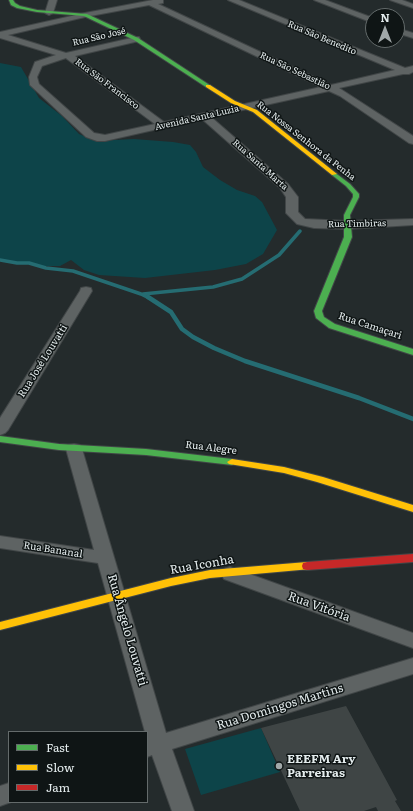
<!DOCTYPE html>
<html>
<head>
<meta charset="utf-8">
<style>
	body { margin:0 }
	#map { position:relative; width:413px; height:811px; overflow:hidden; background:#242b2c; font-family:Literata,serif }
	canvas { display:block }
	.legend { position:absolute; left:8px; top:731px; width:140px; height:72px; box-sizing:border-box; background:#0f1515; border:1px solid #646b6b; margin:0; padding:5px 7px; list-style:none; font-size:12px; color:#e4eced }
	.legend li { display:flex; align-items:center; gap:8px; height:20px }
	.legend b { width:20px; border:1px solid #646b6b }
	.north { position:absolute; left:365px; top:8px; width:40px; height:40px; box-sizing:border-box; background:#0f1515; border:1px solid #646b6b; border-radius:50%; rotate:0deg; font-size:11px; font-weight:700; line-height:16px; text-align:center; color:#e4eced }
	.north::after { content:''; display:block; margin:auto; width:14px; height:18px; background:#a1a8a9; clip-path:polygon(50% 0,100% 100%,50% 72%,0 100%) }
</style>
</head>
<body>
<div id="map">
<canvas width="413" height="811"></canvas>
<ul class="legend">
<li><b style="height:5px;background:#4caf50"></b>Fast</li>
<li><b style="height:5px;background:#ffc107"></b>Slow</li>
<li><b style="height:5px;background:#c62828"></b>Jam</li>
</ul>
<div class="north">N</div>
</div>
<script>
const g = document.querySelector('canvas').getContext('2d');
g.lineJoin = 'round';
function fillPath(path, color) { g.fillStyle = color; g.fill(path, 'evenodd'); }
const shape = rows => new Path2D(rows.map(r => 'M' + r).join(''));
function trace(path, color, width, dash) { g.strokeStyle = color; g.lineWidth = width; g.lineCap = dash ? 'butt' : 'round'; g.setLineDash(dash || []); g.stroke(path); }
function drawText(font, color, halo, rows, align = 'center') {
  g.font = font + ' Literata,serif'; g.lineWidth = 3; g.setLineDash([]); g.textBaseline = 'middle'; g.strokeStyle = halo; g.fillStyle = color; for (const [text, x, y, turn = 0] of rows) {
    g.save(); g.translate(x, y); g.rotate((+turn || 0) * Math.PI / 180); g.textAlign = isNaN(turn) ? turn : align; if (halo) g.strokeText(text, 0, 0); g.fillText(text, 0, 0); g.restore();
  }
}
fillPath(shape([
	[0,63,21,67,39,98,62,116,79,134,89,138,96,141,134,139,173,142,190,145,196,152,203,167,220,180,237,190,255,196,262,202,277,230,263,254,246,264,215,270,145,278,99,275,84,270,71,260,60,266,41,266,0,260],
	[261,728,280,772,201,795,185,749]
]), '#0d4449');
trace(shape([
	[0,260,17,263,29,263,46,268,73,271,141,294,149,298],
	[143,294,213,287,242,279,279,255,300,231]
]), '#256c72', 3.5);
trace(shape([
	[148,297,171,312,182,329,193,337,214,348,245,361,359,398,413,419]
]), '#256c72', 4.5);
fillPath(shape([
	[346,706,397,800,395,801,401,811,378,811,376,807,364,811,300,811,261,728]
]), '#3f4545');
const street = shape([
	[49,0,57,0,53,13,49,15,45,13,49,0],
	[153,0,163,0,163,3,158,4,331,85,395,70,228,0,239,0,405,68,413,66,413,72,409,74,403,74,339,88,413,136,413,144,409,143,340,96,329,91,211,117,288,184,298,197,298,212,305,219,347,221,413,219,413,225,347,229,314,228,297,224,286,213,286,197,280,188,202,119,105,141,97,141,86,137,30,85,29,77,35,62,56,55,0,38,0,32,85,13,153,0],
	[149,5,321,87,164,122,75,56,139,41,140,39,139,37,136,37,66,53,8,35,85,17,149,5],
	[66,58,67,59,155,124,105,135,94,133,39,84,37,77,42,66,66,58],
	[314,0,325,0,373,18,373,23,314,0],
	[390,0,402,0,413,4,413,8,390,0],
	[397,28,413,33,413,38,397,33,397,28],
	[86,287,91,288,92,291,8,430,5,433,0,435,0,418,80,291,81,288,86,287],
	[74,444,80,445,82,449,166,733,413,658,413,674,172,749,194,811,172,811,152,755,147,757,147,732,145,732,98,563,0,548,0,536,94,550,66,449,68,445,74,444],
	[230,567,413,633,413,648,224,579,221,574,224,569,230,567],
	[9,783,9,802,11,802,0,806,0,786,9,783]
]);
const fast = shape([
	[9,0,13,0,15,3,20,6,37,10,87,14,138,38,211,86,206,87,134,40,84,16,37,12,17,8,11,5,9,0],
	[334,172,350,184,359,194,359,197,350,215,352,237,322,311,324,317,335,324,413,349,413,355,329,328,316,318,314,311,344,237,344,215,353,197,353,194,346,186,332,175,332,173,334,172],
	[0,436,59,444,146,449,232,459,237,462,232,465,146,455,59,450,0,442,0,436]
]);
const slow = shape([
	[206,85,210,85,235,101,257,110,337,174,332,175,253,112,231,103,206,87,206,85],
	[232,459,284,467,323,477,413,505,413,512,317,482,284,473,229,464,227,462,232,459],
	[307,562,311,563,312,566,311,569,210,578,171,586,0,630,0,622,171,578,210,570,307,562]
]);
const jam = shape([
	[413,554,413,562,307,570,303,569,302,566,303,563,307,562,413,554]
]);
trace(street, '#414647', 2);
trace(fast, '#414647', 2);
trace(slow, '#414647', 2);
trace(jam, '#414647', 2);
fillPath(street, '#5e6363');
fillPath(fast, '#4caf50');
fillPath(slow, '#ffc107');
fillPath(jam, '#c62828');
for (const [x, y, r, color] of [
	[279,766,4,"#a1a8a9"]
]) { const dot = new Path2D(); dot.arc(x, y, r, 0, 2 * Math.PI); g.fillStyle = color; g.fill(dot); trace(dot, '#0f1515', 1.5); }
drawText('9px', '#e4eced', '#0f1515', [
	["Rua São José",99,37,-13],
	["Rua São Benedito",322,38,23],
	["Rua São Sebastião",295,71,25],
	["Rua São Francisco",107,84,37],
	["Avenida Santa Luzia",197,118,-13],
	["Rua Nossa Senhora da Penha",306,141,38],
	["Rua Santa Marta",260,165,42],
	["Rua Timbiras",357,224,-1]
]);
drawText('10px', '#e4eced', '#0f1515', [
	["Rua Camaçari",370,326,18],
	["Rua José Louvatti",43,361,-58],
	["Rua Alegre",211,448,7],
	["Rua Bananal",53,550,9]
]);
drawText('12px', '#e4eced', '#0f1515', [
	["Rua Iconha",202,565,-10],
	["Rua Vitória",319,607,20],
	["Rua Ângelo Louvatti",127,630,74],
	["Rua Domingos Martins",280,707,-17]
]);
drawText('bold 12px', '#e4eced', '#0f1515', [
	["EEEFM Ary",287,759],
	["Parreiras",287,773]
], 'left');
</script>
</body>
</html>
